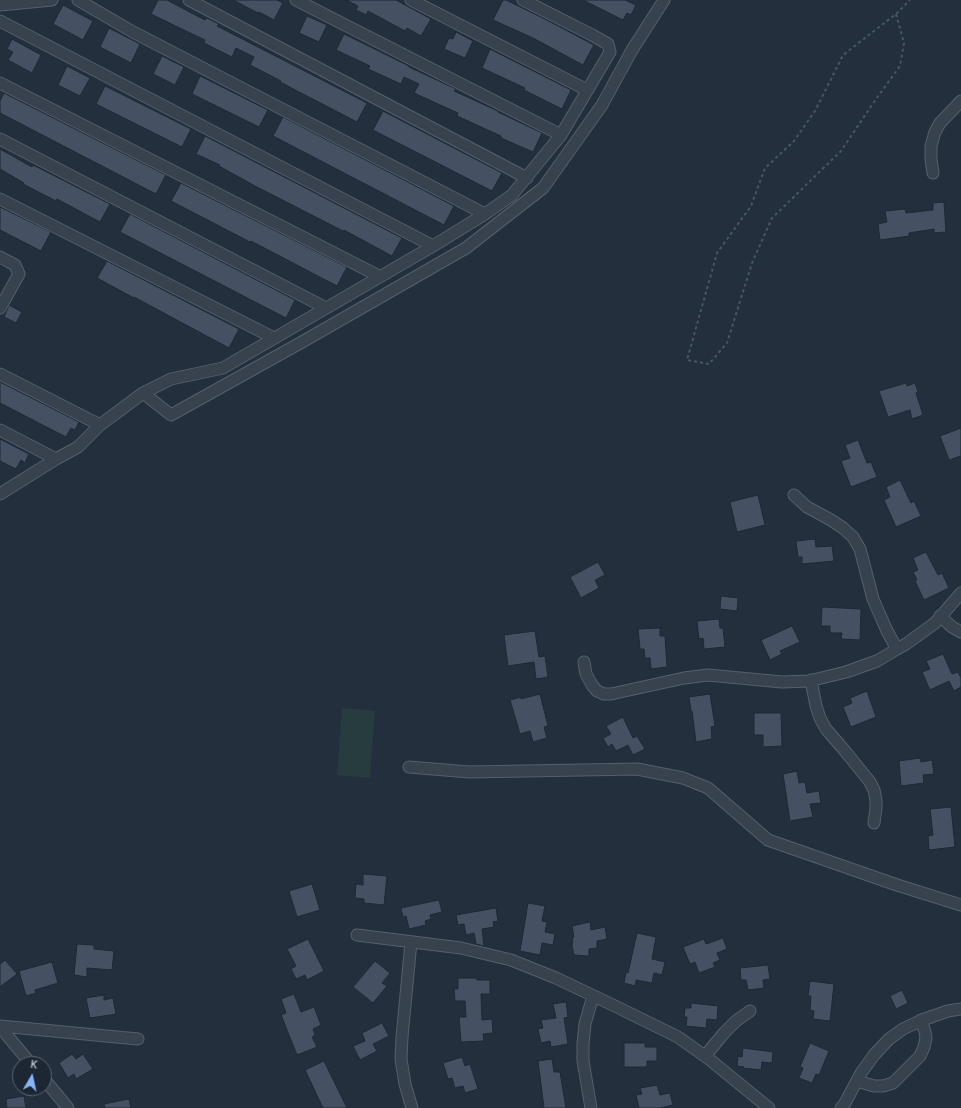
<!DOCTYPE html>
<html>
<head>
<meta charset="utf-8">
<style>
	body { margin:0 }
	#map { position:relative; width:961px; height:1108px; overflow:hidden; background:#242f3e; font-family:Karla,sans-serif }
	canvas { display:block }
	.north { position:absolute; left:12px; top:1056px; width:40px; height:40px; box-sizing:border-box; background:#1d2633; border:1px solid #59626f; border-radius:50%; rotate:9deg; font-size:11px; font-weight:700; line-height:16px; text-align:center; color:#b4bcc9 }
	.north::after { content:''; display:block; margin:auto; width:14px; height:18px; background:#8ab4f8; clip-path:polygon(50% 0,100% 100%,50% 72%,0 100%) }
</style>
</head>
<body>
<div id="map">
<canvas width="961" height="1108"></canvas>
<div class="north">K</div>
</div>
<script>
const g = document.querySelector('canvas').getContext('2d');
g.lineJoin = 'round';
function fillPath(path, color) { g.fillStyle = color; g.fill(path, 'evenodd'); }
const shape = rows => new Path2D(rows.map(r => 'M' + r).join(''));
function trace(path, color, width, dash) { g.strokeStyle = color; g.lineWidth = width; g.lineCap = dash ? 'butt' : 'round'; g.setLineDash(dash || []); g.stroke(path); }
fillPath(shape([
	[342,708,375,711,370,778,337,775]
]), '#263c3f');
const building = shape([
	[158,0,167,0,205,20,207,18,219,24,217,26,367,103,357,122,280,82,281,81,250,65,254,57,236,48,232,57,204,43,205,40,188,32,151,14,158,0],
	[233,0,277,0,283,3,274,20,259,12,258,13,233,0],
	[346,0,396,0,431,19,421,36,407,28,405,31,368,11,366,15,356,10,358,6,346,0],
	[503,0,506,0,543,18,594,45,583,65,533,38,493,20,503,0],
	[583,0,625,0,636,5,631,15,627,13,623,20,583,0],
	[63,5,93,21,83,40,53,24,63,5],
	[307,16,327,25,319,42,299,33,307,16],
	[109,28,140,44,131,63,100,47,109,28],
	[456,32,473,41,465,58,444,49,449,38,453,39,456,32],
	[344,34,409,66,409,67,456,89,454,91,498,111,498,112,542,133,533,152,501,138,501,136,457,116,458,113,414,93,419,84,404,77,401,84,368,69,370,66,336,50,344,34],
	[12,39,41,55,32,73,8,60,13,52,7,49,12,39],
	[490,49,571,90,562,109,524,90,525,88,482,68,490,49],
	[162,56,184,67,175,85,153,74,162,56],
	[67,66,90,78,80,96,58,85,67,66],
	[200,76,268,110,259,127,192,94,200,76],
	[105,86,191,129,182,147,96,104,105,86],
	[4,93,166,175,156,194,0,113,0,101,4,93],
	[383,111,502,173,492,191,373,130,383,111],
	[283,117,454,206,444,225,273,136,283,117],
	[205,136,402,238,392,256,344,230,343,231,255,186,219,166,220,165,196,154,205,136],
	[0,149,32,167,33,165,110,204,100,222,57,199,56,201,23,184,24,183,0,169,0,149],
	[181,183,347,267,337,286,251,241,250,242,171,201,181,183],
	[944,202,946,232,934,233,934,229,909,233,909,236,880,240,878,224,887,222,885,211,905,209,906,213,933,210,933,203,944,202],
	[0,207,51,232,41,251,0,230,0,207],
	[130,214,295,300,286,318,120,232,130,214],
	[107,261,239,329,229,348,134,297,134,298,97,278,107,261],
	[9,305,22,312,16,323,4,317,9,305],
	[0,382,79,422,75,430,71,428,66,437,0,403,0,382],
	[906,383,907,386,915,383,918,392,916,393,923,415,912,419,910,410,888,417,879,391,906,383],
	[961,428,961,456,949,460,940,436,961,428],
	[0,439,29,454,25,463,21,460,16,469,0,461,0,439],
	[858,440,867,463,871,462,877,477,851,487,841,461,850,458,845,445,858,440],
	[900,480,911,503,914,501,921,516,896,527,884,500,890,497,886,487,900,480],
	[758,495,765,525,737,532,730,502,758,495],
	[815,539,816,547,832,546,834,561,802,564,802,557,798,557,796,541,815,539],
	[926,552,938,575,942,573,949,588,924,600,915,581,917,580,913,572,918,570,913,558,926,552],
	[598,562,605,575,595,580,599,588,581,598,570,577,598,562],
	[721,596,738,598,737,611,720,609,721,596],
	[822,607,861,609,860,640,841,639,842,633,830,633,830,626,821,626,822,607],
	[719,619,720,628,723,628,725,647,704,649,703,638,699,639,697,621,719,619],
	[792,626,800,642,780,651,782,654,770,660,761,640,792,626],
	[660,628,660,636,665,636,667,667,651,669,650,658,645,658,644,649,640,649,638,629,660,628],
	[535,631,539,657,545,656,548,677,536,679,534,662,508,666,504,635,535,631],
	[943,654,952,674,958,672,961,678,961,687,954,691,949,681,930,690,922,672,930,669,926,661,943,654],
	[867,691,876,717,851,727,843,707,852,703,850,698,867,691],
	[540,694,548,726,544,727,547,738,533,742,530,731,520,734,510,700,521,697,521,699,540,694],
	[710,694,715,726,711,727,712,739,696,742,692,711,691,711,689,697,710,694],
	[754,713,781,713,782,746,763,747,763,735,754,735,754,713],
	[623,717,633,738,637,736,645,749,633,755,628,745,616,751,612,744,608,747,603,738,611,734,606,726,623,717],
	[920,758,921,762,932,760,934,774,923,775,924,783,901,786,899,761,920,758],
	[797,771,799,783,805,782,807,793,819,791,821,803,810,804,813,817,790,821,783,774,797,771],
	[951,807,955,847,929,850,928,836,933,835,930,809,951,807],
	[363,874,387,876,384,905,364,903,364,899,355,898,356,884,363,885,363,874],
	[312,884,320,910,297,917,289,891,312,884],
	[439,900,442,912,430,915,431,919,425,921,426,925,409,929,406,916,403,917,401,908,439,900],
	[528,903,545,906,542,921,547,922,545,932,555,934,553,945,542,943,540,955,520,951,528,903],
	[496,908,498,921,493,922,494,927,482,929,484,946,476,944,474,933,466,935,464,924,458,925,456,915,496,908],
	[590,922,591,930,605,927,607,939,597,941,597,948,589,949,589,956,574,955,572,946,573,937,574,937,572,926,590,922],
	[637,933,656,937,652,959,665,962,662,975,654,973,652,983,636,980,635,986,624,983,626,972,628,973,637,933],
	[723,938,727,949,717,953,720,960,713,963,715,967,699,973,695,962,690,964,683,947,704,939,706,944,723,938],
	[308,939,324,971,307,980,305,975,296,979,291,969,296,966,287,949,308,939],
	[77,944,94,945,94,949,114,951,112,970,87,968,87,977,74,975,77,944],
	[5,960,17,974,0,987,0,964,5,960],
	[375,961,390,973,382,983,387,986,373,1003,353,987,375,961],
	[52,962,58,983,35,990,36,993,26,996,19,971,52,962],
	[768,965,770,979,763,980,764,988,748,990,746,980,741,980,740,968,768,965],
	[458,978,476,978,477,980,490,980,490,994,481,994,482,1020,492,1019,493,1033,483,1034,484,1041,461,1042,459,1017,466,1017,465,1001,455,1001,454,989,458,989,458,978],
	[810,981,834,984,830,1021,813,1019,814,1011,810,1010,811,996,808,996,810,981],
	[902,990,908,1003,896,1009,890,996,902,990],
	[294,994,301,1012,314,1007,321,1025,313,1029,315,1035,312,1037,317,1047,297,1055,281,1015,286,1013,281,999,294,994],
	[104,995,104,1000,113,998,116,1014,90,1018,86,998,104,995],
	[566,1002,568,1017,564,1018,568,1044,551,1047,550,1041,541,1043,538,1029,543,1028,541,1020,556,1018,553,1004,566,1002],
	[691,1003,718,1006,717,1020,707,1019,706,1028,686,1026,687,1017,684,1017,685,1008,691,1008,691,1003],
	[382,1023,389,1036,373,1044,377,1051,360,1060,353,1046,365,1041,362,1033,382,1023],
	[624,1043,645,1043,645,1047,657,1047,657,1061,647,1061,647,1067,624,1067,624,1043],
	[810,1043,829,1051,819,1075,816,1074,812,1083,799,1078,803,1068,800,1067,810,1043],
	[743,1048,773,1052,772,1063,762,1062,761,1070,743,1068,744,1067,737,1066,738,1056,742,1057,743,1048],
	[72,1054,76,1059,83,1054,93,1069,76,1079,74,1074,68,1078,59,1063,72,1054],
	[462,1057,465,1066,470,1064,478,1089,465,1093,463,1086,455,1088,452,1078,448,1079,443,1063,462,1057],
	[552,1059,554,1072,560,1072,566,1108,544,1108,538,1061,552,1059],
	[324,1061,347,1108,323,1108,305,1070,324,1061],
	[657,1085,660,1095,670,1093,673,1105,660,1108,639,1108,636,1095,642,1094,640,1088,657,1085],
	[24,1096,26,1108,7,1108,6,1099,24,1096],
	[129,1099,131,1108,105,1108,104,1104,129,1099]
]);
fillPath(building, '#455162');
trace(building, '#1f2835', 1);
const minor = shape([
	[78,0,133,32,485,214],
	[189,0,527,178],
	[296,0,561,135],
	[411,0,587,90],
	[0,5,52,0],
	[0,21,433,246],
	[0,83,379,276],
	[0,139,326,308],
	[933,173,931,159,931,146,935,132,940,123,961,101],
	[0,199,274,338],
	[0,257,15,265,19,274,0,308],
	[0,374,100,425],
	[143,393,171,415,302,342,466,248,543,188,602,105,632,50,664,0],
	[0,430,56,459],
	[0,494,56,459,78,447,100,425,143,393,171,379,223,368,433,246,485,214,512,195,561,135,610,52,608,44,592,35,523,0],
	[794,495,807,507,831,520,843,528,853,537,860,549,873,599,887,631,897,649],
	[940,616,952,627,961,632],
	[584,662,586,674,592,685,597,691,604,694,611,694,684,678,708,675,782,682,809,681,846,672,877,661,897,649,906,644,935,623,961,593],
	[811,680,816,706,820,718,826,729,845,751,870,782,874,790,876,800,876,808,874,823],
	[409,767,469,772,637,769,683,778,708,788,768,840,897,885,961,905],
	[357,935,461,948,511,960,556,978,619,1008,678,1037,709,1059,769,1108],
	[411,942,402,1037,401,1059,405,1084,412,1108],
	[0,1026,138,1039],
	[0,1027,31,1064],
	[705,1056,724,1033,736,1021,750,1011],
	[44,1079,68,1108],
	[857,1081,874,1086,883,1086,893,1083,920,1056,924,1047,926,1038,925,1032,921,1020],
	[591,1108,583,1061,583,1044,585,1024,593,996],
	[841,1108,845,1103,861,1073,874,1055,889,1039,903,1029,922,1020,948,1011,961,1009]
]);
trace(minor, '#565f6c', 13);
trace(shape([
	[896,14,904,43,900,66,876,99,841,151,772,218,752,263,727,343,709,364,687,360,717,253,751,206,765,168,794,141,815,111,843,55,896,14,910,0]
]), '#44595c', 2, [3, 3]);
trace(minor, '#38414e', 11);
</script>
</body>
</html>
